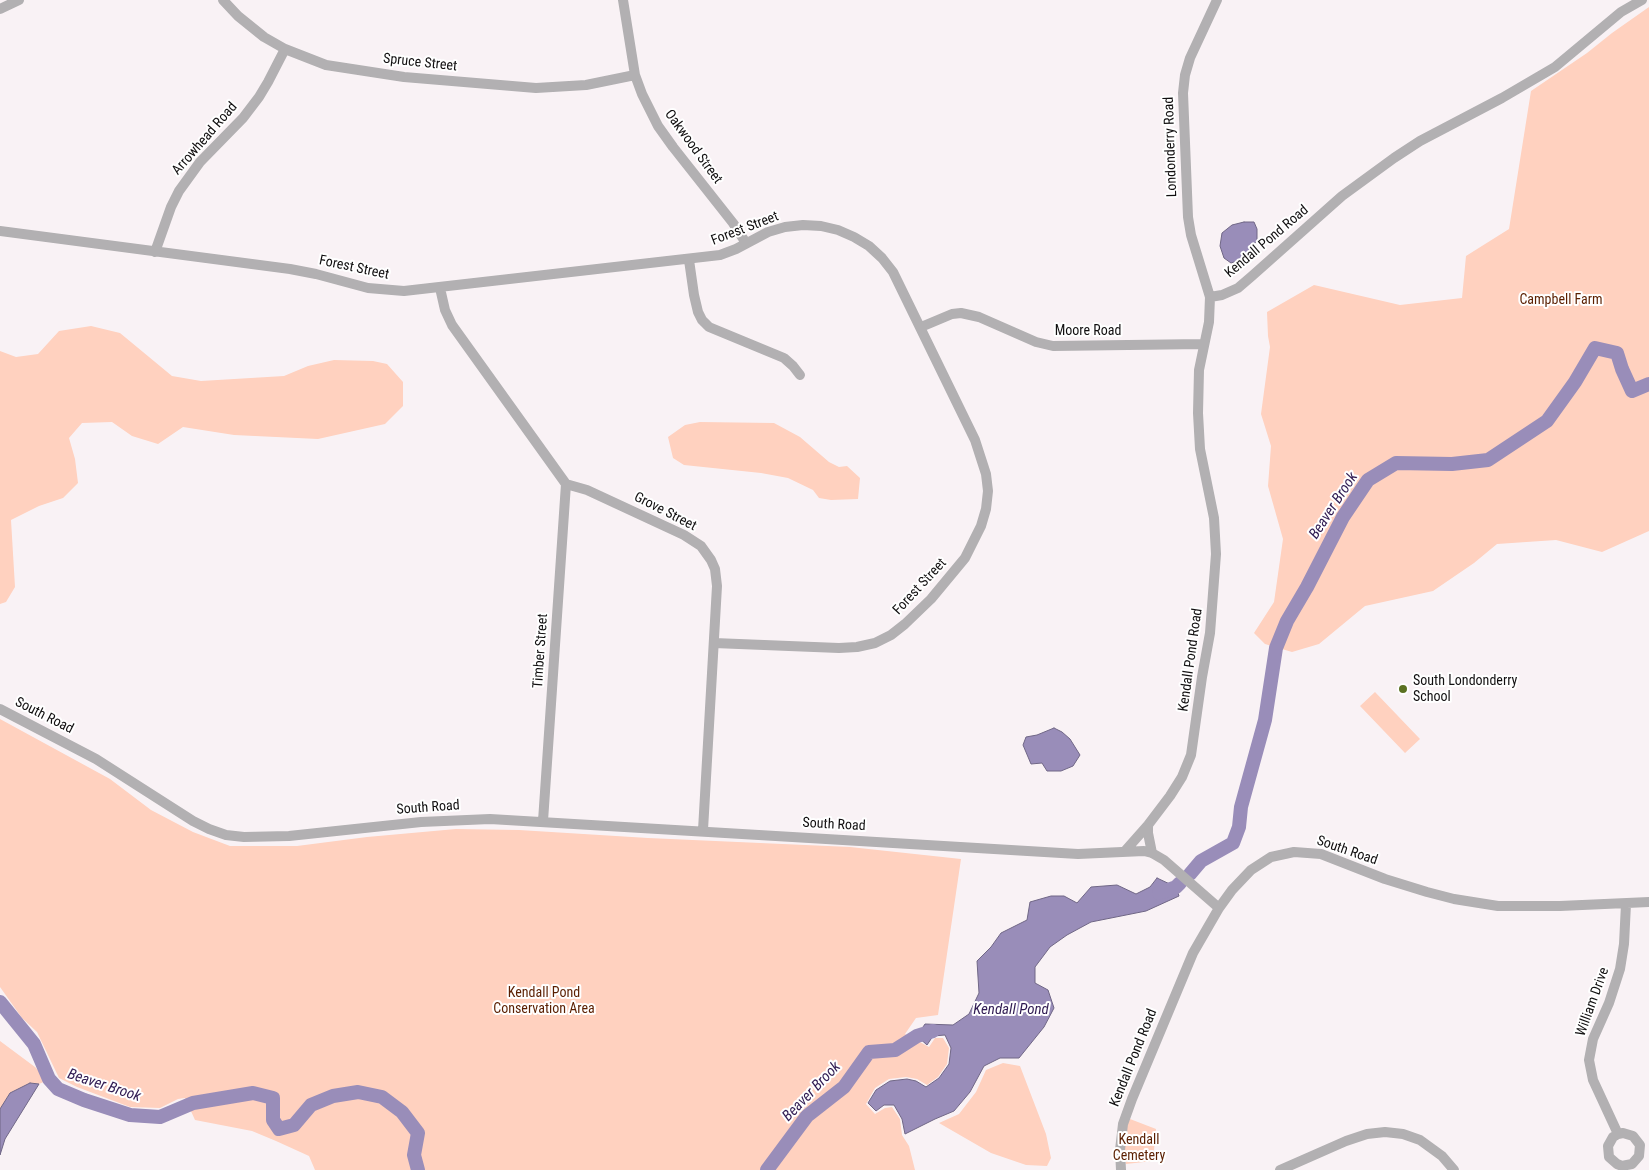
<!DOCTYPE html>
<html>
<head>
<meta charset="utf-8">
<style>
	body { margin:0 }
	canvas { display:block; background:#f9f2f5 }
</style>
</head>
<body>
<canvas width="1649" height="1170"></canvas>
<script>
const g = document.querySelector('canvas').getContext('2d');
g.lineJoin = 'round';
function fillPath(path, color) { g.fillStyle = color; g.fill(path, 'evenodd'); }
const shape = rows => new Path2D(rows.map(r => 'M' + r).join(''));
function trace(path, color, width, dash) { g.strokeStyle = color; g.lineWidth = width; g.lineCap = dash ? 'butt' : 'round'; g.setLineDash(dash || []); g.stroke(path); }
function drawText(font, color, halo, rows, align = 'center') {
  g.font = font + ' "Roboto Condensed",sans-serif'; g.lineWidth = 4; g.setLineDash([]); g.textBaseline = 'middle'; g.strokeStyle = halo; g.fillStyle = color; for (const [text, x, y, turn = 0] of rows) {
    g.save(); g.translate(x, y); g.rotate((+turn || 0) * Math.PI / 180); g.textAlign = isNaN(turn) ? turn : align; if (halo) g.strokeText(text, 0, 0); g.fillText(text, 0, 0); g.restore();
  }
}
fillPath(shape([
	[1649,7,1649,531,1602,552,1556,540,1497,544,1474,563,1433,591,1365,606,1319,644,1292,652,1265,644,1254,633,1274,602,1283,539,1268,486,1271,446,1261,414,1270,347,1268,336,1267,312,1314,285,1400,305,1462,298,1466,256,1509,229,1531,91,1587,53,1612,33],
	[91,326,120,333,172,376,201,381,284,376,308,366,334,360,373,361,387,364,403,382,403,406,385,424,318,439,234,435,183,427,158,444,132,436,112,422,82,423,69,438,75,459,78,483,63,498,39,506,11,520,15,587,6,602,0,604,0,351,16,357,38,354,59,331],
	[700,422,774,423,800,437,829,462,839,467,847,466,860,478,858,499,831,500,819,498,813,490,788,478,761,473,684,465,673,458,668,437,685,425],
	[1375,692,1420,739,1405,753,1360,706],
	[0,719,110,779,151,810,193,832,230,846,297,846,367,837,456,829,519,830,648,838,850,847,961,859,938,1015,916,1018,905,1034,929,1047,935,1038,943,1038,949,1048,947,1064,938,1077,927,1085,917,1079,906,1077,889,1079,875,1088,866,1104,875,1114,885,1108,892,1107,900,1119,902,1135,909,1146,915,1170,315,1170,309,1156,276,1141,252,1131,195,1120,185,1098,178,1099,160,1108,130,1107,77,1087,59,1078,37,1032,22,1018,0,987],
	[0,1041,35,1067,48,1080,39,1084,30,1083,10,1093,0,1109],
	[1003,1063,1020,1066,1046,1134,1051,1158,1047,1166,1026,1165,991,1153,939,1123,959,1114,976,1092,986,1070],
	[1130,1119,1156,1129,1153,1161,1126,1164,1124,1150,1127,1125]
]), '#ffd1bf');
const water = shape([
	[1244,222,1254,222,1257,229,1257,240,1248,253,1240,260,1231,263,1224,258,1220,246,1222,233,1232,225,1244,222],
	[1054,728,1062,732,1070,739,1080,755,1073,766,1061,771,1047,771,1042,763,1031,764,1023,745,1026,737,1037,735,1054,728],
	[1157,878,1176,887,1179,896,1146,911,1091,922,1067,935,1050,947,1035,967,1035,983,1048,990,1054,1008,1044,1027,1019,1058,1000,1058,984,1066,970,1092,954,1111,935,1119,905,1134,902,1119,894,1105,884,1105,876,1111,868,1103,876,1090,890,1081,907,1079,916,1081,926,1087,939,1078,949,1064,951,1048,945,1035,933,1036,927,1045,917,1036,925,1024,953,1025,969,1014,979,993,977,961,991,947,1001,933,1027,920,1030,902,1051,896,1064,896,1077,903,1091,887,1117,885,1136,894,1150,887,1157,878],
	[30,1083,39,1084,5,1139,0,1155,0,1109,10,1093,30,1083]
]);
fillPath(water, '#998db9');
trace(water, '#706786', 1);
trace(shape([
	[1190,874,1201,861,1233,843,1239,827,1241,807,1265,720,1276,648,1287,621,1307,587,1343,517,1368,480,1396,463,1452,464,1488,460,1547,421,1575,382,1595,348,1617,353,1622,369,1632,391,1649,384],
	[1159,893,1176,887,1180,883],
	[0,1002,34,1044,49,1079,58,1089,84,1100,130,1115,160,1117,193,1103,253,1093,273,1098,273,1120,279,1129,294,1125,311,1105,333,1096,358,1092,382,1097,402,1112,418,1133,414,1155,418,1170],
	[767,1170,807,1116,844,1087,869,1052,895,1050,917,1036,933,1031]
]), '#998db9', 14);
trace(shape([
	[223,0,238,16,264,37,285,49,326,65,404,77,536,88,586,85,635,75],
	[623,0,635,75,642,94,658,126,673,147,733,223,746,243],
	[0,9,19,0],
	[0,231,290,269,316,274,368,288,404,291,720,255,736,249,768,232,785,227,803,225,821,226,838,230,854,237,869,246,882,258,893,272,975,440,986,474,988,491,986,509,981,526,965,558,931,599,905,624,891,635,875,643,857,647,839,648,714,643],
	[155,252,171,207,179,191,200,162,243,118,259,97,268,82,285,49],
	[689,260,694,295,698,312,702,320,709,327,784,358,793,366,800,375],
	[440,288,445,310,452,325,566,484,587,490,684,535,701,546,711,560,715,569,717,586,703,830],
	[1210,297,1222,295,1238,288,1252,276,1342,196,1394,158,1420,141,1502,98,1555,67,1621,12,1642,0],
	[921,327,952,314,961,313,979,317,1036,342,1053,346,1203,344],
	[0,709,96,759,193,821,209,829,226,835,244,837,289,836,421,822,490,819,1078,854,1144,851,1152,853,1164,860,1219,908],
	[543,821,566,484],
	[1148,825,1148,833,1152,853],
	[1125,851,1148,825,1170,796,1182,777,1191,755,1202,677,1210,633,1216,554,1214,518,1200,449,1198,413,1199,370,1209,322,1210,297,1191,235,1188,217,1183,93,1185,75,1190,58,1217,0],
	[1618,1134,1623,1133,1633,1136,1640,1145,1639,1156,1632,1164,1622,1166,1617,1164,1609,1157,1608,1146,1613,1137,1618,1134,1593,1080,1589,1060,1593,1039,1609,1003,1620,969,1624,944,1626,904],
	[1121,1170,1120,1150,1123,1124,1132,1099,1193,953,1219,908,1232,890,1251,870,1271,857,1294,852,1321,854,1385,879,1427,892,1454,899,1498,906,1560,906,1649,902],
	[1280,1170,1346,1141,1367,1134,1385,1132,1403,1134,1420,1140,1442,1156,1454,1170]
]), '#b2b0b2', 10);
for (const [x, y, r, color] of [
	[1403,689,5,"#5b7121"]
]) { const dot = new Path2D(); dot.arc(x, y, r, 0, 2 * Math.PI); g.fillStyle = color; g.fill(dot); trace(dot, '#fff', 2); }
drawText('14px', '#110f10', '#fff', [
	["Spruce Street",420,63,6],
	["Arrowhead Road",205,139,-49],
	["Oakwood Street",693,147,54],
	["Londonderry Road",1171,147,-92],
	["Forest Street",745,229,-21],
	["Kendall Pond Road",1267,242,-40],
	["Forest Street",354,268,12],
	["Moore Road",1088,331],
	["Grove Street",665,512,27],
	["Forest Street",920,587,-47],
	["Timber Street",541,651,-86],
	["Kendall Pond Road",1191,660,-82],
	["South Road",44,716,27],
	["South Road",428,808,-4],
	["South Road",834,825,3],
	["South Road",1347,851,19],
	["William Drive",1593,1002,-70],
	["Kendall Pond Road",1134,1058,-68]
]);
drawText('14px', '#5b1f00', '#fff', [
	["Campbell Farm",1561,300],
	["Kendall Pond",544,993],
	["Conservation Area",544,1009],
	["Kendall",1139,1140],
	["Cemetery",1139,1156]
]);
drawText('14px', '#110f10', '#fff', [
	["South Londonderry",1413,681],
	["School",1413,697]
], 'left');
drawText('italic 15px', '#301b52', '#fff', [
	["Beaver Brook",1334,506,-57],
	["Kendall Pond",1011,1010],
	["Beaver Brook",104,1086,18],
	["Beaver Brook",812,1092,-46]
]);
</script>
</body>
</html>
